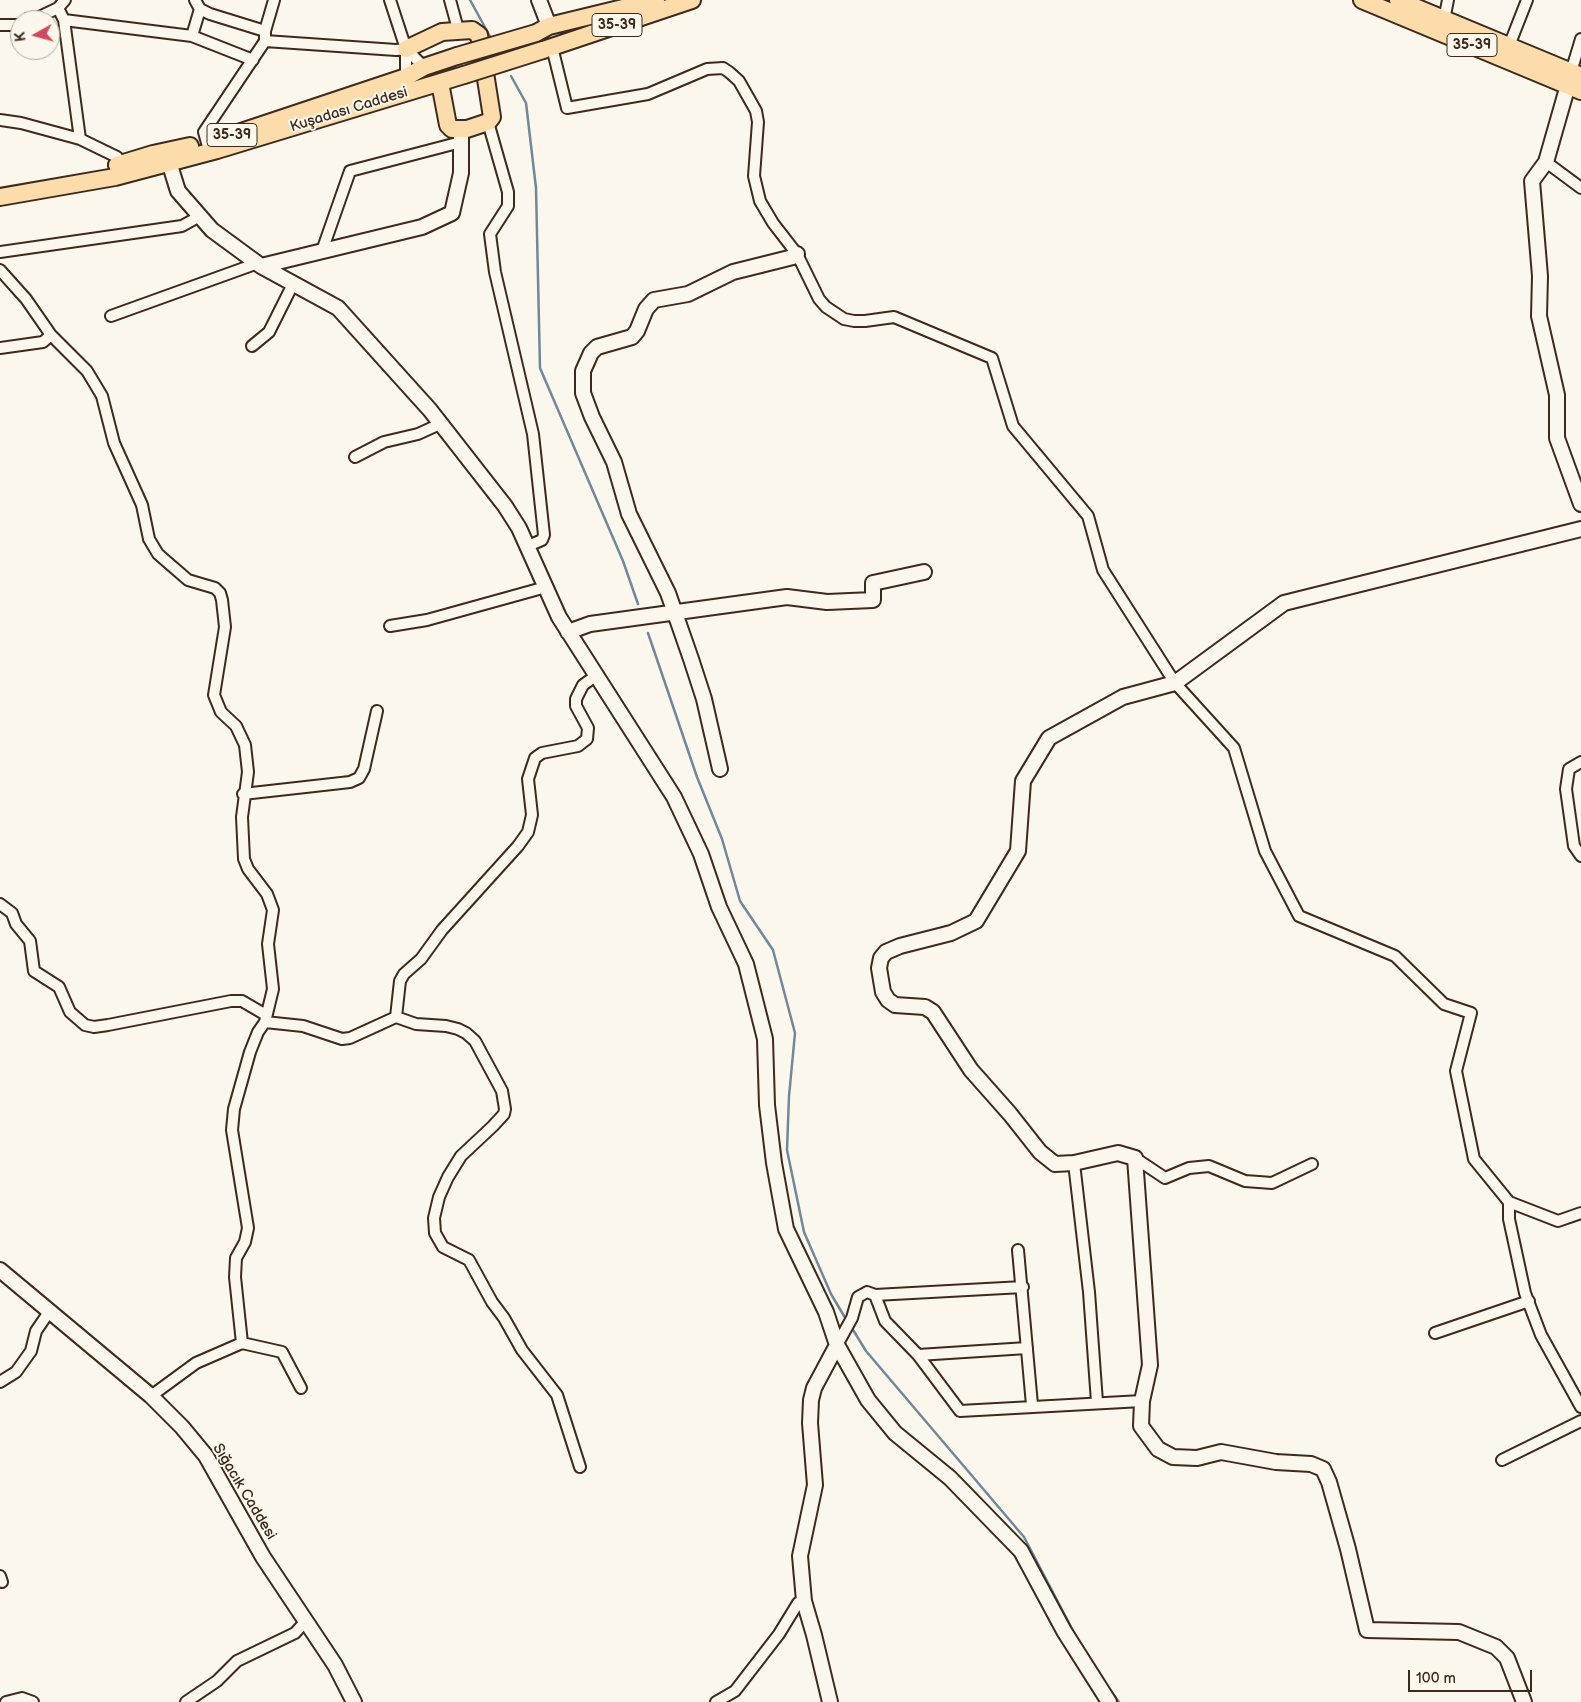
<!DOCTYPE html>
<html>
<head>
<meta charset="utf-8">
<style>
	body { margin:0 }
	#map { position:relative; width:1581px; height:1702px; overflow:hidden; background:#fbf7ec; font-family:"Balsamiq Sans",sans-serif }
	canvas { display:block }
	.north { position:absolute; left:10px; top:10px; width:50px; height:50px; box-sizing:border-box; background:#fbf7ec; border:1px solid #aea59a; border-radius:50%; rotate:263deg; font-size:14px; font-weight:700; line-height:20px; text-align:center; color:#3b2a1e }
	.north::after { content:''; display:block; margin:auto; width:18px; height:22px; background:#d1495b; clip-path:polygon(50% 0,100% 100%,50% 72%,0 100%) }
	.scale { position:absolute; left:1408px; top:1670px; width:124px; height:22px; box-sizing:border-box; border:2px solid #3b2a1e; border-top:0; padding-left:6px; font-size:15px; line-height:18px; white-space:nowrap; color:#3b2a1e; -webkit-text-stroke:4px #fbf7ec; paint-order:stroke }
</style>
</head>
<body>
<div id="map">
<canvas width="1581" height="1702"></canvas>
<div class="north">K</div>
<div class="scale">100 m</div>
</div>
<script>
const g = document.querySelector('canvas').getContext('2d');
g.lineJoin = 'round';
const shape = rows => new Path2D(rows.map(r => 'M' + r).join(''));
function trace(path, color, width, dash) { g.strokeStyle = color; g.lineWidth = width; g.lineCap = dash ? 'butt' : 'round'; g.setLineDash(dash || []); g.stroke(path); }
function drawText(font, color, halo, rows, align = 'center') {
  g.font = font + ' "Balsamiq Sans",sans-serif'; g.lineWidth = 4; g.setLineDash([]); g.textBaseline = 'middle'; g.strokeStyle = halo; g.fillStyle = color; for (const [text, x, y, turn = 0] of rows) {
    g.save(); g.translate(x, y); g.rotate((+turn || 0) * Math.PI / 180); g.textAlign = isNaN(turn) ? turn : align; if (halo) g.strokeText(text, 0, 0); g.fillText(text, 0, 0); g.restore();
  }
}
trace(shape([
	[470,0,492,40],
	[511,76,526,103,536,188,540,368,623,561,638,604],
	[648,633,697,777,722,839,740,901,773,950,795,1033,789,1096,787,1150,804,1232,831,1294,847,1321],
	[850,1325,866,1351,1024,1537,1081,1646],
	[1104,1682,1119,1702]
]), '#70889c', 2.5);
const street = shape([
	[195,0,200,9,210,14,265,31],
	[274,0,265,31,265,41,396,50,406,49],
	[390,0,406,49,406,77],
	[450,0,458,29],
	[58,8,64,20,80,139],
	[33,20,58,8,65,0],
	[64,20,192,36,200,9],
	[1444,20,1448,0],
	[0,25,20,25],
	[192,36,253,60],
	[1509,46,1527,0],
	[552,47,567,108,648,94,707,69,723,68,729,72,739,81,756,111,758,122,754,176,760,201,773,223,797,254,819,299,826,307,844,319,854,321,865,321,894,317,992,358,1013,426,1088,516,1103,570,1175,683,1234,748,1265,851,1299,916,1395,956,1444,1004,1471,1013,1456,1071,1474,1159,1509,1202,1558,1221,1581,1213],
	[406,49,424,67],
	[1571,72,1581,39],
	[0,120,21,123,80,139,117,157,119,165],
	[488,122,508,192,508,206,490,234,495,272,533,434,544,535,542,540,528,546],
	[207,143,204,132,265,41],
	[1546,162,1581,188],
	[322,251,350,171,461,142],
	[0,252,182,226,200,216],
	[0,270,26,299,51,335,87,371,102,396,114,443,142,505,149,539,158,554,188,580,215,588,220,593,222,600,225,627,214,695,221,712,236,726,245,745,248,772,242,817,244,859,248,869,267,894,273,910,268,944,273,989,265,1022,258,1032,250,1052,234,1109,232,1130,248,1228,245,1242,236,1258,235,1277,242,1343],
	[111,316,258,263],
	[252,346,269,332,294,282],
	[0,348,43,342,51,335],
	[355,457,384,442,418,434,440,424],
	[390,626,427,620,546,587],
	[1581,762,1569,769,1566,789,1574,846,1581,856],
	[243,794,350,782,359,778,364,769,377,711],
	[0,904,12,913,16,924,30,941,34,971,59,987,70,1012,85,1025,94,1027,108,1025,231,1001,242,1001,266,1015],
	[396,1017,400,981,404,974,421,959,442,930,518,846,528,832,532,815,528,779,535,758,542,753,578,746,587,739,588,728,576,706,576,699,583,685,597,675],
	[265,1022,303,1026,342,1039,350,1038,396,1017,416,1024,446,1026,458,1029,466,1033,475,1041,502,1091,505,1109,504,1114,493,1126,461,1156,448,1177,439,1197,434,1218,435,1233,443,1247,469,1260,492,1302,504,1318,522,1350,557,1395,580,1467],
	[1135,1158,1165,1178,1189,1168,1209,1166,1245,1181,1272,1183,1312,1164],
	[1074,1163,1089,1292,1097,1402],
	[1509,1202,1509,1219,1525,1293,1541,1335,1581,1407],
	[1018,1250,1032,1405],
	[875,1295,885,1321,918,1355,960,1411,1142,1401],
	[1435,1333,1529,1301],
	[837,1345,852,1318,858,1297,867,1292,875,1295,1023,1287],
	[918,1355,1027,1348],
	[0,1382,16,1372,31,1351,36,1331,49,1312],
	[151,1396,196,1363,242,1343,282,1352,301,1388],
	[1502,1460,1581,1421],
	[0,1576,2,1582],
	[6,1702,22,1698,33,1702],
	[186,1702,217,1681,237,1661,295,1633,305,1622],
	[716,1702,735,1691,779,1634,798,1603,804,1601]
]);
const secondary = shape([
	[539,0,549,26],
	[1568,85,1546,162,1532,181,1540,276,1539,316,1557,395,1557,438,1581,504],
	[169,162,178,191,212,230,261,266,338,308,430,410,505,506,519,528,559,617,674,797,701,854,719,907,746,964,765,1039,767,1105,774,1163,786,1229,826,1312,837,1345,868,1400,895,1433,950,1478,1021,1551,1064,1631,1109,1702],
	[261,266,422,227,452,213,461,173,461,129],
	[568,632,590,624,787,597,827,602,873,600,873,583,924,572],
	[720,769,704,699,691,659,668,593,629,514,614,462,592,417,583,393,583,371,591,353,597,347,632,337,637,331,646,309,654,300,688,294,733,272,793,257,797,254],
	[0,1270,151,1396,182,1427,206,1456,263,1557,335,1665,354,1702],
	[830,1702,814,1635,804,1601,800,1556,815,1485,810,1423,811,1400,814,1388,837,1345],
	[1524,1702,1507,1658,1496,1647,1459,1632,1367,1630,1348,1549,1329,1482,1323,1469,1311,1464,1276,1462,1221,1452,1197,1458,1173,1457,1158,1449,1141,1426,1142,1401,1150,1365,1135,1158,1118,1153,1074,1163,1055,1164,1040,1152,1010,1114,971,1070,933,1012,925,1007,895,1005,888,1000,883,992,879,968,881,958,886,952,900,946,951,933,976,921,1018,851,1023,781,1049,738,1123,697,1175,683,1284,603,1581,529]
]);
const primary = shape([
	[1362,0,1581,91],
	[1398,0,1581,76],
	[536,33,549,26,656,0],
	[406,49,442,32,472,30,479,35,492,117,488,122,467,129,452,129,448,125,440,83],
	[543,50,692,0],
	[238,133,406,77,424,67,457,56],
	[117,165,153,154,190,146],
	[0,197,115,177,217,150,464,75]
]);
trace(street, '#3b2a1e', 14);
trace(secondary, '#3b2a1e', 18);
trace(primary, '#3b2a1e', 20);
trace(street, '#fbf7ec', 10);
trace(secondary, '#fbf7ec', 14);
trace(primary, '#fddcac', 16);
const primaryBridge = shape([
	[457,56,536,33],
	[464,75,543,50]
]);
trace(primaryBridge, '#3b2a1e', 20, []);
trace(primaryBridge, '#fddcac', 16);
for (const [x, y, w] of [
	[617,25,50],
	[1472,45,50],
	[232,135,50]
]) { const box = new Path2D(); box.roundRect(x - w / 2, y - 11.5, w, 23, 4); g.fillStyle = '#fbf7ec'; g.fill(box); trace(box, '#3b2a1e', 1); }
drawText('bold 14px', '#3b2a1e', null, [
	["35-39",617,25],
	["35-39",1472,45],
	["35-39",232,135]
]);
drawText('15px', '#3b2a1e', '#fbf7ec', [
	["Kuşadası Caddesi",349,110,-17],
	["Sığacık Caddesi",244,1492,59]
]);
</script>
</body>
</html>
